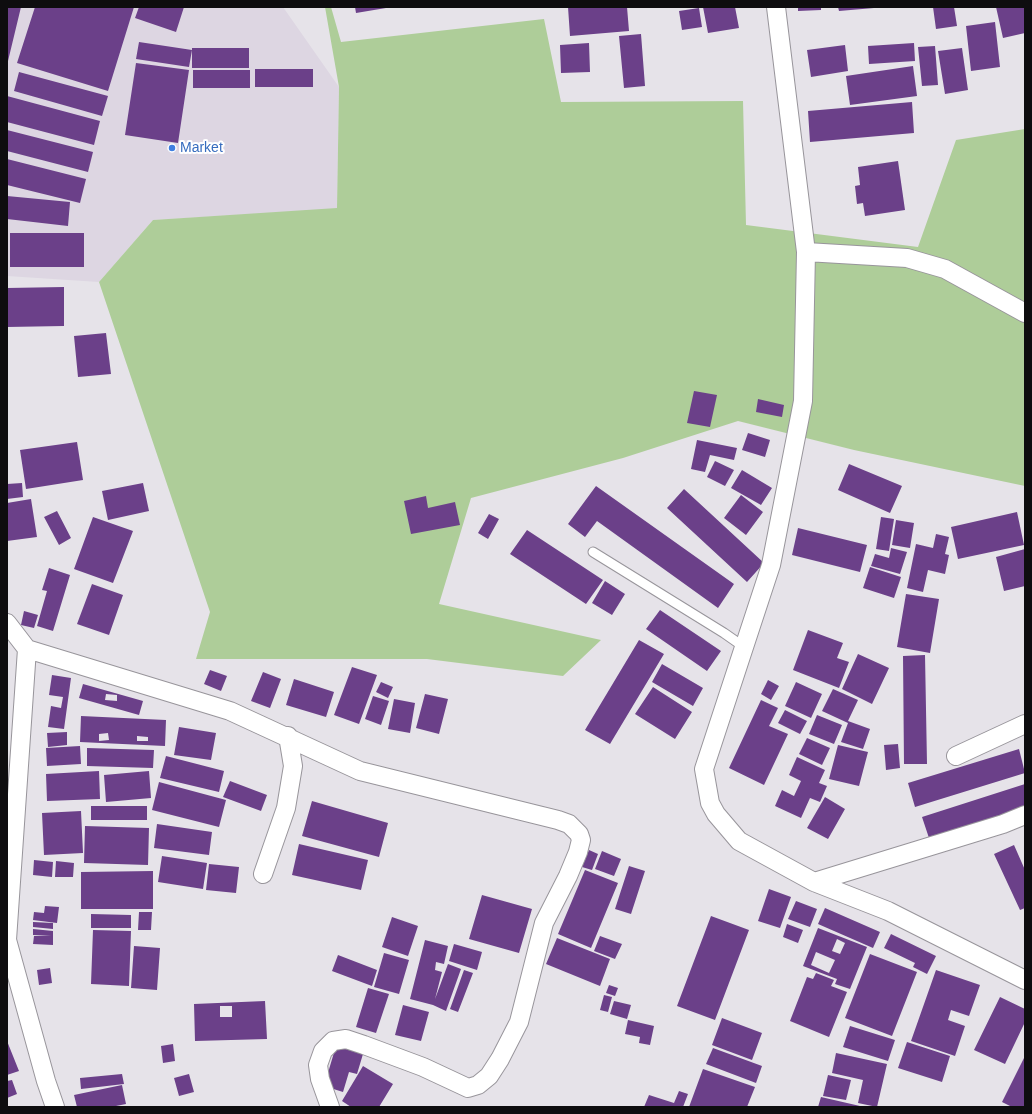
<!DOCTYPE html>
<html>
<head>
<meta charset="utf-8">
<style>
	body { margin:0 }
	#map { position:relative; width:1032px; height:1114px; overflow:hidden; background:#e6e3e9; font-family:Helvetica,sans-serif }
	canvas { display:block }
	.frame { position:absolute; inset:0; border:8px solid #0e0d0f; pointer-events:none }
</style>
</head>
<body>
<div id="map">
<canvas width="1032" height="1114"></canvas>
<div class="frame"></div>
</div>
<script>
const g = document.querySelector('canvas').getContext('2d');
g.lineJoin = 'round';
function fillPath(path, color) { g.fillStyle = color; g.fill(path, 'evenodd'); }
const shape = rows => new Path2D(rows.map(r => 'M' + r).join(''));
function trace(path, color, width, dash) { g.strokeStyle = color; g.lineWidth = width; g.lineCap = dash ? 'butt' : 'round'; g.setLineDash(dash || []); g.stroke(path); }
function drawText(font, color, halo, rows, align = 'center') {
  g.font = font + ' Helvetica,sans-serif'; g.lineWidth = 4; g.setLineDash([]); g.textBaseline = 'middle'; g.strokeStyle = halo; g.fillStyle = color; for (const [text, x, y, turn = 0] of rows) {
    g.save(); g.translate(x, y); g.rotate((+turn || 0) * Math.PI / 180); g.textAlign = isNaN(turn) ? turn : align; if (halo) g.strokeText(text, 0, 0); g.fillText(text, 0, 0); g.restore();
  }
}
fillPath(shape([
	[7,7,283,7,339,87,337,209,153,220,99,282,7,276]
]), '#ddd6e2');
fillPath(shape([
	[325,7,331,7,341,42,544,19,561,102,743,101,746,225,918,247,956,140,1025,129,1025,486,854,450,738,421,623,458,471,498,439,604,601,640,563,676,427,659,196,659,210,612,99,282,153,220,337,208,339,87]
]), '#aecd99');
fillPath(shape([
	[7,7,21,7,8,61,7,61],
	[35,7,134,7,108,91,17,63],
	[139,7,184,7,176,32,135,18],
	[355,7,386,7,386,8,356,13],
	[568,7,627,7,629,31,570,36],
	[703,7,735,7,739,28,708,33],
	[798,7,821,7,821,10,798,11],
	[838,7,873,7,874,8,839,11],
	[933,7,954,7,957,26,936,29],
	[996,7,1025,7,1025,33,1003,38],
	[699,8,702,27,682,30,679,11],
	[995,22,1000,67,971,71,966,26],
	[641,34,645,86,624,88,619,36],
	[139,42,192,50,189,67,136,59],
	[589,43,590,72,561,73,560,45],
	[914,43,915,61,869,64,868,46],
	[845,45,848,71,811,77,807,50],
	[935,46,938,85,922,86,918,47],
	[192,48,249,48,249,68,192,68],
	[962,48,968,90,945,94,938,51],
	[136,63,189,70,178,143,125,135],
	[913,66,917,96,850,105,846,76],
	[255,69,313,69,313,87,255,87],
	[193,70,250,70,250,88,193,88],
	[19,72,108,96,102,116,14,91],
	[7,96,100,121,94,145,7,122],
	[912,102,914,133,810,142,808,111],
	[7,130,93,152,88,172,7,151],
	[7,159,86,179,80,203,7,185],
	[898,161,905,210,865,216,863,203,857,204,855,186,860,185,858,167],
	[7,196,70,202,68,226,7,219],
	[10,233,84,233,84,267,10,267],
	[64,287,64,326,7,327,7,288],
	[106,333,111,374,78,377,74,336],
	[694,391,717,395,710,427,687,423],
	[758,399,784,405,782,417,756,412],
	[748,433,770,440,765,457,742,450],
	[697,440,737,448,734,460,710,455,705,472,691,469],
	[77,442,83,480,26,489,20,450],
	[715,461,734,470,725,486,707,477],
	[849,464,902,486,890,513,838,490],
	[742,470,772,488,761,505,731,488],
	[22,483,23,497,7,499,7,484],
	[143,483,149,511,108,520,102,491],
	[596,486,734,584,718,608,597,521,585,537,568,524],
	[684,489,764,563,747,582,667,508],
	[741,495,763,512,746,535,724,518],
	[426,496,428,508,455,502,460,525,411,534,404,501],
	[31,499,37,537,7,541,7,503],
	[57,511,71,538,59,545,44,517],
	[1017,512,1024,545,958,559,951,527],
	[489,514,499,519,488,539,478,533],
	[93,517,133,531,113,583,74,569],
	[881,517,894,519,889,551,876,549],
	[896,520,914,523,910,548,892,545],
	[798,528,867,545,860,572,792,555],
	[527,530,603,580,586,604,510,554],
	[936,534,949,537,945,554,949,555,945,574,928,570,923,592,907,588,916,544,933,548],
	[891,548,907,552,900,574,871,566,875,554,889,558],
	[1025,549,1025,586,1004,591,996,557],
	[870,567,901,577,894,598,863,588],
	[49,568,70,575,53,631,37,626,47,591,42,590],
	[605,581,625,594,612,615,592,603],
	[92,584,123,595,109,635,77,624],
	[906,594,939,599,930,653,897,647],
	[660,610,721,651,707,671,646,629],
	[24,611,38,615,34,628,21,625],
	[808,630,843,643,837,658,849,662,839,688,793,670],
	[639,640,664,654,610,744,585,730],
	[858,654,889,668,872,704,842,689],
	[925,655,927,764,904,764,903,656],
	[662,664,703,688,693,706,652,682],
	[352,667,377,675,359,724,334,715],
	[210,670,227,676,221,691,204,684],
	[263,672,281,679,270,708,251,701],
	[52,675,71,678,64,729,48,727,51,706,61,708,63,697,49,695],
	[294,679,334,692,326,717,286,705],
	[768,680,779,686,771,700,761,694],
	[381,682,393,687,388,698,376,692],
	[796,682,822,694,811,718,785,706],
	[83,684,143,701,139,715,79,698],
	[106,694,117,695,117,701,105,700],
	[653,687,692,712,675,739,635,714],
	[833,689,858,700,848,721,870,729,863,749,841,742,848,723,822,711],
	[425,694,448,699,439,734,416,728],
	[373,696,389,701,381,725,365,719],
	[394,699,415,703,410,733,388,729],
	[761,700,778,708,769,726,788,734,764,785,729,768],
	[785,710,807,721,800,734,778,723],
	[817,715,842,725,834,744,809,734],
	[81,716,166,720,165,746,80,742],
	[108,733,109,740,99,741,99,734],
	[137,736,148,737,148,741,137,741],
	[179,727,216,733,211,760,174,755],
	[67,732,67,745,48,747,47,733],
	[807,738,830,748,822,765,799,754],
	[898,744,900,768,886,770,884,745],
	[838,745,868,752,859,786,829,779],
	[80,746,81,764,47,766,46,748],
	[87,748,154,750,153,768,87,766],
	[1019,749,1025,773,915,807,908,783],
	[166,756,224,771,219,792,160,778],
	[797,757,825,770,819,783,827,786,820,802,810,798,801,818,775,806,782,790,794,796,801,781,789,775],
	[99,771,100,799,47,801,46,774],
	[149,771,151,798,106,802,104,775],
	[230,781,267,795,261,811,223,797],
	[159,782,226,800,219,827,152,810],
	[1025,784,1025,808,929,838,922,817],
	[825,797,845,809,828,839,807,828],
	[312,801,388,823,379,857,302,836],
	[91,806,147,806,147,820,91,820],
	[81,811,83,853,44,855,42,813],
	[157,824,212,832,209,855,154,848],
	[85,826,149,828,148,865,84,863],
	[299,844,368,860,361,890,292,875],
	[1014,845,1025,870,1025,908,1020,910,994,854],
	[589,850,598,854,592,870,582,867],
	[602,851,621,859,614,876,595,869],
	[162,856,207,863,203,889,158,882],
	[34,860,53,862,52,877,33,875],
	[56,861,74,863,73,877,55,877],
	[209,864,239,867,236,893,206,890],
	[629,866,645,871,631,914,615,909],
	[585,870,618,883,591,948,558,934],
	[153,871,153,909,81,909,81,872],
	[769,889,791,897,780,928,758,921],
	[482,895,532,909,519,953,469,939],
	[796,901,817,909,810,927,788,919],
	[45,906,59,907,57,923,33,920,34,912,44,913],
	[825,908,880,932,873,948,818,924],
	[139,912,152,912,151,930,138,930],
	[91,914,131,915,131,928,91,928],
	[711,916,749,930,715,1020,677,1006],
	[392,917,418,926,408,956,382,947],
	[33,922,53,923,53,929,33,927],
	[787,924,803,930,798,943,783,937],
	[818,928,867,947,850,989,835,984,837,979,803,966],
	[837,939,845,943,840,954,832,951],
	[816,952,835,960,829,973,811,965],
	[33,929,53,931,53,945,33,944,34,936,51,936,33,935],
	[93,930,131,931,129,986,91,984],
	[891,934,936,956,927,974,913,967,915,963,884,948],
	[600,936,622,944,615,959,594,951],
	[557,938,610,959,600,986,546,964],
	[425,940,448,946,444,964,436,962,435,970,442,972,435,999,448,964,461,969,446,1011,433,1005,410,999],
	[454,944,482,952,477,970,449,961],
	[134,946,160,948,157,990,131,988],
	[384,953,409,960,399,994,374,987],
	[870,954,917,972,892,1036,845,1018],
	[338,955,377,970,372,986,332,971],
	[50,968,52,983,39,985,37,970],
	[464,970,473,973,458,1012,450,1009],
	[936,970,980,985,969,1016,951,1010,948,1020,965,1026,955,1056,911,1041],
	[816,973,834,980,831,986,847,992,829,1037,790,1021,807,977,813,979],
	[609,985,618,988,615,996,606,993],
	[368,988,389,994,376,1033,356,1027],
	[604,995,612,997,608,1012,600,1010],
	[1000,997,1025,1009,1025,1022,1005,1064,974,1050],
	[265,1001,267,1039,195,1041,194,1004],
	[220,1006,232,1006,232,1017,220,1017],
	[614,1001,631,1005,627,1019,610,1014],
	[403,1005,429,1012,421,1041,395,1035],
	[722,1018,762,1033,752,1060,712,1045],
	[628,1020,654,1026,650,1045,639,1043,640,1037,625,1034],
	[850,1026,895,1040,888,1061,843,1047],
	[7,1041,19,1071,7,1075],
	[907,1042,950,1056,942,1082,898,1068],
	[173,1044,175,1061,163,1063,161,1046],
	[336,1046,363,1054,357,1074,349,1072,343,1092,324,1086],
	[713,1048,762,1066,756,1083,706,1064],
	[836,1053,887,1064,877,1107,858,1103,863,1080,832,1073],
	[1025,1056,1025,1107,1012,1107,1002,1102],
	[363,1066,393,1084,379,1107,351,1107,342,1101],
	[703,1069,755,1087,747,1107,689,1107],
	[122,1074,124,1084,81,1089,80,1078],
	[189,1074,194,1092,179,1096,174,1078],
	[828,1075,851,1080,846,1100,823,1096],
	[12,1080,17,1094,7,1098,7,1081],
	[122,1085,126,1104,111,1107,77,1107,74,1095],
	[679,1091,688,1094,683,1107,644,1107,649,1095,674,1103],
	[821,1097,860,1106,860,1107,818,1107]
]), '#6b4089');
const service = shape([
	[593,552,724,633,744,647]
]);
const minor = shape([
	[776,7,806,252,803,401,771,565,704,769,710,803,716,814,739,841,814,882,888,911,1025,980],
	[806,252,907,258,945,269,1025,313],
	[7,623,27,649,7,940,46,1081,55,1107],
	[27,649,230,711,360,771,558,820,569,824,579,834,581,840,578,852,568,876,544,923,519,1022,500,1059,489,1076,478,1085,468,1088,423,1067,364,1045,346,1039,333,1041,323,1051,318,1065,320,1079,330,1107],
	[956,756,1025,724],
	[263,874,286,808,293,766,288,736],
	[814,882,1003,824,1025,815]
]);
trace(service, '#98959b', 11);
trace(minor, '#98959b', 20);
trace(service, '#fff', 9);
trace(minor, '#fff', 18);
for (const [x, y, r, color] of [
	[172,148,4,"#3f7fe0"]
]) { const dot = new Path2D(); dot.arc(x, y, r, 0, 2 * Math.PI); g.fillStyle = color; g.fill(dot); trace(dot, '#fff', 1.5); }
drawText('14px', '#366cbe', '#fff', [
	["Market",180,148]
], 'left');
</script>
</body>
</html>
